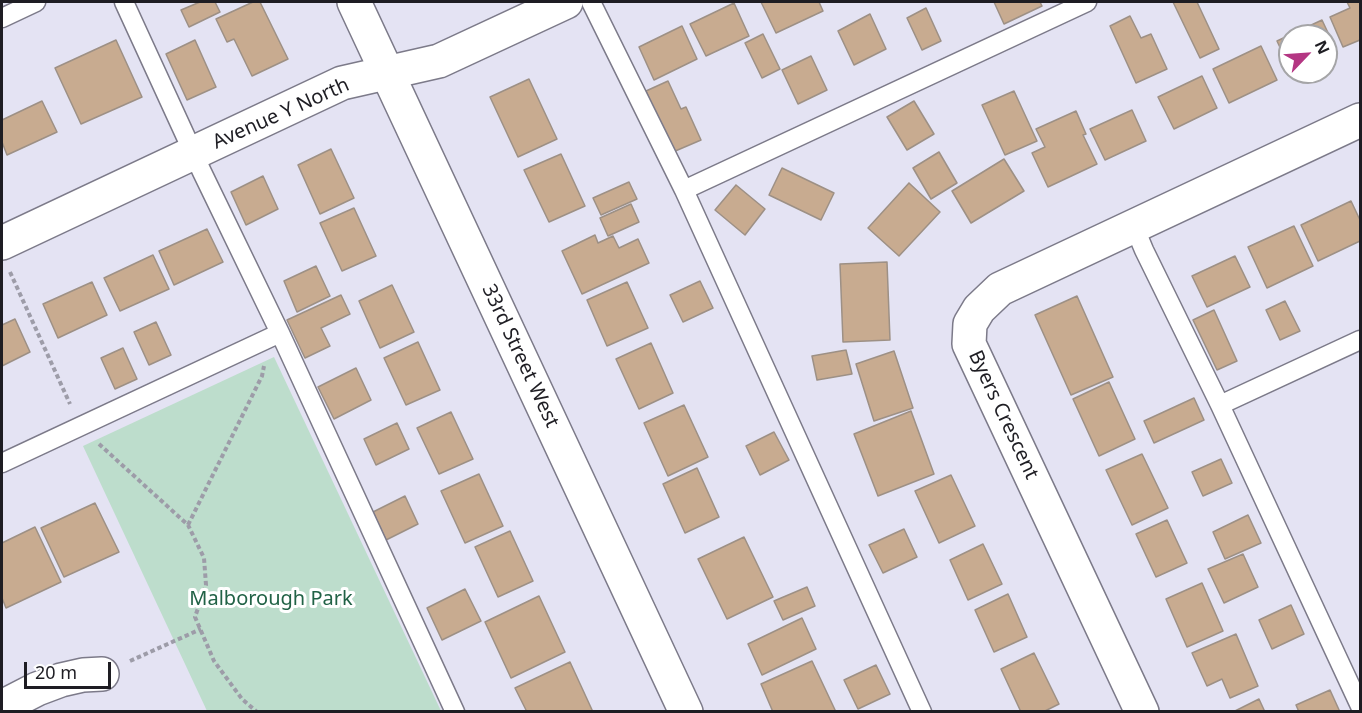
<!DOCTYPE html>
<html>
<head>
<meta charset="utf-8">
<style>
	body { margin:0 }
	#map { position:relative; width:1362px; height:713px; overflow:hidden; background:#e4e3f3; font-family:"Noto Sans",sans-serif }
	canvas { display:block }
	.frame { position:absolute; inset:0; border:3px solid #1e1d23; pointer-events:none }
	.north { position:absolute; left:1278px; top:24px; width:60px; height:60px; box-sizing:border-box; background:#fff; border:2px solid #a5a5a7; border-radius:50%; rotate:65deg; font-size:16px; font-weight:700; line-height:24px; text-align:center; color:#1e1d23 }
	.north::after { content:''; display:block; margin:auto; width:21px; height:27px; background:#b43683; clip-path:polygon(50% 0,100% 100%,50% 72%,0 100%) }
	.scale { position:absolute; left:24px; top:662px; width:87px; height:27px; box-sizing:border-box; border:3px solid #1e1d23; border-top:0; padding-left:8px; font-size:18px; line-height:21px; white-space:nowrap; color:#1e1d23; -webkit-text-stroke:4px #fff; paint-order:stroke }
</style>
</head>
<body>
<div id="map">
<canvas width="1362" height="713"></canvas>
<div class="frame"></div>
<div class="north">N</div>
<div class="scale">20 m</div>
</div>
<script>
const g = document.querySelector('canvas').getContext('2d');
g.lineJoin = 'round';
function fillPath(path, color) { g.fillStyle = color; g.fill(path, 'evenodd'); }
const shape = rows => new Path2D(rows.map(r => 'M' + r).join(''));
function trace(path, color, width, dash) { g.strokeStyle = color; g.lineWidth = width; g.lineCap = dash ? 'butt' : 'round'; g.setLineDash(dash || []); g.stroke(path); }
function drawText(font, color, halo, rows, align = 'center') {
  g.font = font + ' "Noto Sans",sans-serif'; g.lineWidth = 6; g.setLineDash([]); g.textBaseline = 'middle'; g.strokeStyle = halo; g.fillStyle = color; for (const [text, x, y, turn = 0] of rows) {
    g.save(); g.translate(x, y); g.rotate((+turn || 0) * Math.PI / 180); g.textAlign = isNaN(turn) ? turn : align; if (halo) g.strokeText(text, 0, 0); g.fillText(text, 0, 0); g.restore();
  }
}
fillPath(shape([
	[274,357,441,711,207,711,83,446]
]), '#bdddcc');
const building = shape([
	[200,2,215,2,220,12,189,27,181,10,200,2],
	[253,2,260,2,288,59,252,76,234,39,227,42,216,19,253,2],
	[761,2,819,2,823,11,776,33,761,2],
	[994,2,1040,2,1042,6,1004,24,994,2],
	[1173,2,1197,2,1219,49,1200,58,1173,2],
	[1347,2,1360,2,1360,40,1343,47,1330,17,1350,8,1347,2],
	[734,3,749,36,706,56,690,24,734,3],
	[926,8,941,41,922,50,907,18,926,8],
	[870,14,886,49,854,65,838,31,870,14],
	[1130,16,1141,38,1151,34,1167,69,1136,83,1110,26,1130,16],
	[1322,20,1337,52,1326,57,1326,36,1290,36,1290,69,1277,41,1322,20],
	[682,26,697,59,654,80,639,47,682,26],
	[763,34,780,69,762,78,745,43,763,34],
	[116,40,142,97,81,124,55,68,116,40],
	[195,40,216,87,187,100,166,54,195,40],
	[1261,46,1277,80,1229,103,1213,69,1261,46],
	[811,56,827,90,798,104,782,70,811,56],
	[1202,76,1217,108,1174,129,1158,97,1202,76],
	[529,79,557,139,518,157,490,97,529,79],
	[668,81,681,109,686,107,701,140,673,152,646,91,668,81],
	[1014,91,1037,141,1005,155,982,105,1014,91],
	[42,101,57,132,7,155,2,142,2,120,42,101],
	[914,101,934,134,907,150,887,117,914,101],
	[1132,110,1146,141,1105,160,1090,129,1132,110],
	[1076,111,1086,134,1083,135,1097,164,1048,187,1032,153,1045,147,1036,129,1076,111],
	[331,149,354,198,320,214,298,165,331,149],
	[939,152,957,183,931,199,913,168,939,152],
	[561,154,585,206,549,222,524,170,561,154],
	[1004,159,1024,191,971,223,952,191,1004,159],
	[782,168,834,193,821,220,769,195,782,168],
	[263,176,278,209,246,225,231,192,263,176],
	[629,182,637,199,601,215,593,198,629,182],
	[909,183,940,212,899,256,868,228,909,183],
	[736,185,765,209,745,235,715,210,736,185],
	[1351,201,1360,220,1360,241,1318,261,1301,225,1351,201],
	[631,204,639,222,608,236,600,218,631,204],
	[354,208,376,256,342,271,320,223,354,208],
	[1294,226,1313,266,1267,288,1248,247,1294,226],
	[207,229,223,262,174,285,159,251,207,229],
	[595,235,598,243,613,236,619,248,638,239,649,263,582,294,562,251,595,235],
	[153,255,169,289,120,311,104,278,153,255],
	[1235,256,1250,287,1207,307,1192,276,1235,256],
	[887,262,890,340,843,342,840,264,887,262],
	[316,266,330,296,297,312,284,281,316,266],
	[700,281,713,308,683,322,670,295,700,281],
	[92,282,107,315,58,338,43,304,92,282],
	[627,282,648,328,607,346,587,300,627,282],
	[392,285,414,332,380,348,359,301,392,285],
	[341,295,350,314,321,328,330,346,305,358,287,320,341,295],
	[1077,296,1113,377,1071,395,1035,315,1077,296],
	[1285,301,1300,331,1280,340,1266,310,1285,301],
	[1214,310,1237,361,1217,370,1193,320,1214,310],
	[15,319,30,352,2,366,2,325,15,319],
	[156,322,171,355,149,365,134,332,156,322],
	[418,342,440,390,406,405,384,358,418,342],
	[651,343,673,393,639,409,616,359,651,343],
	[123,348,137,379,115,389,101,358,123,348],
	[846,350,852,374,817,380,812,356,846,350],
	[894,351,913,408,874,421,856,364,894,351],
	[356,368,371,400,334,419,318,387,356,368],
	[1109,382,1135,439,1099,456,1073,399,1109,382],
	[1194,398,1204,420,1154,443,1144,421,1194,398],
	[684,405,708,457,668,476,644,423,684,405],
	[911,411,934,474,878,496,854,434,911,411],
	[451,412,473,459,439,474,417,428,451,412],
	[397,423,409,449,376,465,364,439,397,423],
	[774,432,789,460,760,475,746,446,774,432],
	[1142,454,1168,508,1132,525,1106,470,1142,454],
	[1221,459,1232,483,1203,496,1192,472,1221,459],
	[697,468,719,517,685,533,663,484,697,468],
	[479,474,503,526,465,543,441,491,479,474],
	[951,475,975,526,939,543,915,491,951,475],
	[405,496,418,524,386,540,373,512,405,496],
	[95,503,119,552,64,577,41,528,95,503],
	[1248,515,1261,543,1225,559,1213,532,1248,515],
	[1167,520,1187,563,1156,577,1136,534,1167,520],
	[35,527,61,582,6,608,2,598,2,543,35,527],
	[904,529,917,557,883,573,869,545,904,529],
	[510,531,533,581,498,597,475,547,510,531],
	[744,537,773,597,727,619,698,559,744,537],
	[983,544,1002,584,968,600,950,560,983,544],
	[1243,554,1258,587,1224,603,1208,569,1243,554],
	[1202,583,1223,631,1187,647,1166,599,1202,583],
	[807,587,815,606,783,620,774,601,807,587],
	[465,589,481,621,442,640,427,608,465,589],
	[1008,594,1027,637,994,652,975,610,1008,594],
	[539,596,565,652,511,678,485,622,539,596],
	[1291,605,1304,634,1272,649,1259,620,1291,605],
	[802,618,816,649,762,675,748,644,802,618],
	[1236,634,1258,686,1230,698,1222,679,1207,686,1192,653,1236,634],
	[1034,653,1059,704,1043,712,1021,712,1001,669,1034,653],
	[812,661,836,712,773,712,761,684,812,661],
	[570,662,593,712,527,712,515,688,570,662],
	[876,665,890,694,858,709,844,680,876,665],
	[1330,690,1340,712,1299,712,1296,705,1330,690],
	[1259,699,1265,712,1233,712,1259,699]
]);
fillPath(building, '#c8ab90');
trace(building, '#9d9085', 1.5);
const service = shape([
	[124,2,202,172,280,333,455,712],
	[591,2,684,190,922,712],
	[2,18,36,2],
	[684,190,1087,2],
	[1134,226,1144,250,1220,405,1360,706],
	[1220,405,1360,340],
	[2,463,280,333]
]);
const minor = shape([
	[2,243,342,83,439,61,566,2],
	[2,707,37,689,61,680,83,675,102,674],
	[1142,712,969,344,970,324,979,309,1000,289,1360,120]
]);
const secondary = shape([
	[354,2,686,712]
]);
trace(service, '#7c7a89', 21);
trace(minor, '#7c7a89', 36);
trace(secondary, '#7c7a89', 36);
trace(shape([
	[10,272,70,404],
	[99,444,188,525,204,558,206,585,195,617,214,661,242,699,257,712],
	[188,525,262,376,264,366],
	[130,661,201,629]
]), '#9d9ca8', 4, [4.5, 3]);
trace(service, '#fff', 18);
trace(minor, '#fff', 33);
trace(secondary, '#fff', 33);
drawText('20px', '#1e1d23', '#fff', [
	["Avenue Y North",281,114,-24],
	["33rd Street West",520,356,65],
	["Byers Crescent",1003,415,65]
]);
drawText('20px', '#216246', '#fff', [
	["Malborough Park",271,599]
]);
</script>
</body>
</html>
